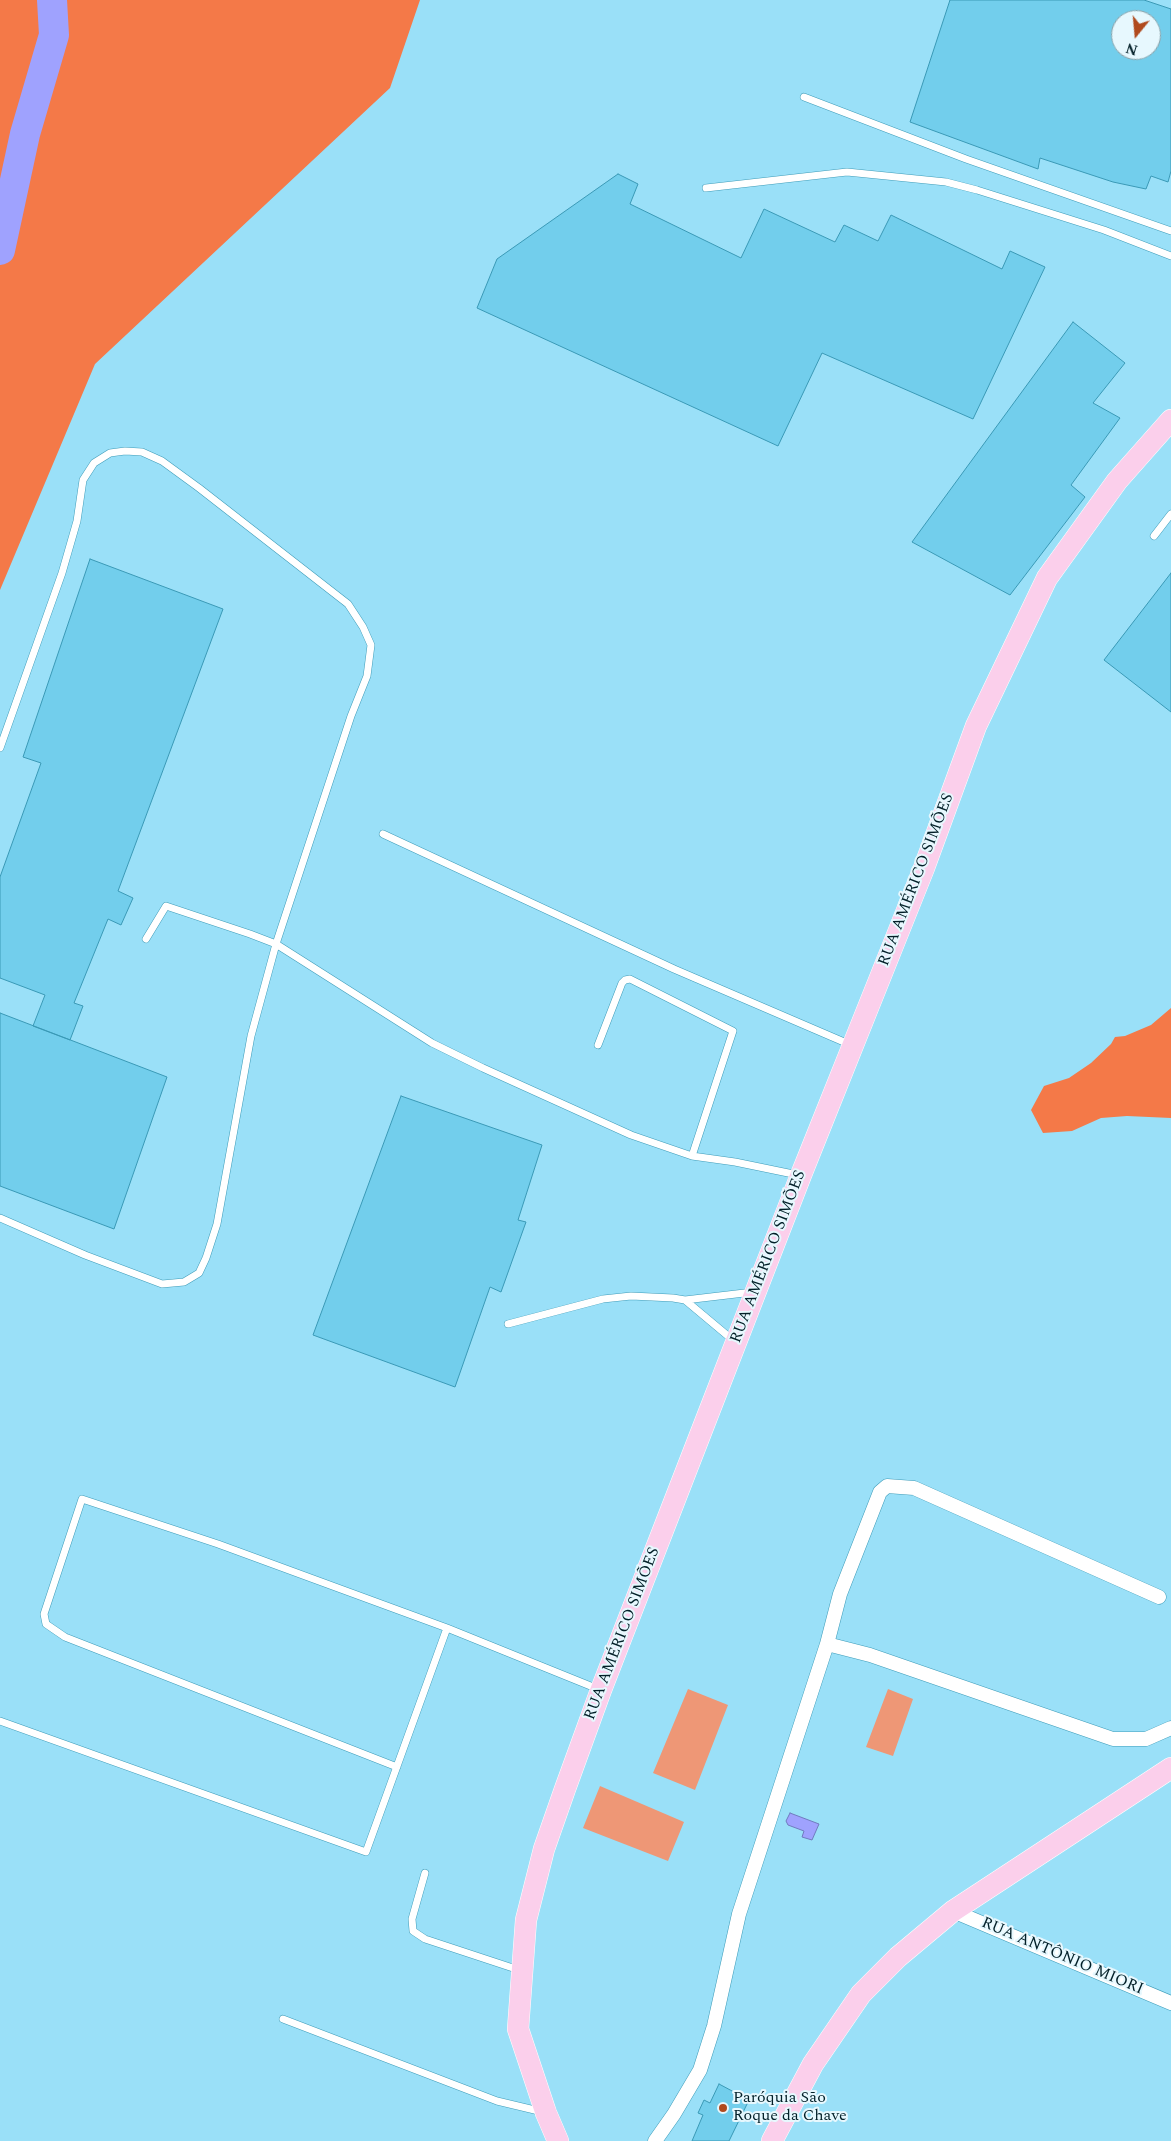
<!DOCTYPE html>
<html>
<head>
<meta charset="utf-8">
<style>
	body { margin:0 }
	#map { position:relative; width:1171px; height:2141px; overflow:hidden; background:#9ae0f8; font-family:Spectral,serif }
	canvas { display:block }
	.north { position:absolute; left:1111px; top:10px; width:50px; height:50px; box-sizing:border-box; background:#e7f8fe; border:1px solid #8ba1a8; border-radius:50%; rotate:197deg; font-size:14px; font-weight:700; line-height:20px; text-align:center; color:#021f28 }
	.north::after { content:''; display:block; margin:auto; width:18px; height:22px; background:#b04a1e; clip-path:polygon(50% 0,100% 100%,50% 72%,0 100%) }
</style>
</head>
<body>
<div id="map">
<canvas width="1171" height="2141"></canvas>
<div class="north">N</div>
</div>
<script>
const g = document.querySelector('canvas').getContext('2d');
g.lineJoin = 'round';
function fillPath(path, color) { g.fillStyle = color; g.fill(path, 'evenodd'); }
const shape = rows => new Path2D(rows.map(r => 'M' + r).join(''));
function trace(path, color, width, dash) { g.strokeStyle = color; g.lineWidth = width; g.lineCap = dash ? 'butt' : 'round'; g.setLineDash(dash || []); g.stroke(path); }
function drawText(font, color, halo, rows, align = 'center') {
  g.font = font + ' Spectral,serif'; g.lineWidth = 4; g.setLineDash([]); g.textBaseline = 'middle'; g.strokeStyle = halo; g.fillStyle = color; for (const [text, x, y, turn = 0] of rows) {
    g.save(); g.translate(x, y); g.rotate((+turn || 0) * Math.PI / 180); g.textAlign = isNaN(turn) ? turn : align; if (halo) g.strokeText(text, 0, 0); g.fillText(text, 0, 0); g.restore();
  }
}
fillPath(shape([
	[688,1689,728,1705,695,1790,653,1773],
	[888,1689,913,1699,893,1756,866,1747],
	[600,1786,684,1822,668,1861,583,1828]
]), '#ee9776');
fillPath(shape([
	[0,0,420,0,390,88,95,364,0,590],
	[1171,1008,1171,1118,1127,1116,1101,1118,1072,1131,1043,1133,1031,1110,1044,1086,1069,1078,1091,1063,1111,1044,1115,1037,1125,1036,1151,1025]
]), '#f47948');
const water = shape([
	[790,1813,819,1824,812,1840,802,1837,804,1831,788,1825,786,1821,790,1813]
]);
fillPath(water, '#9fa2fe');
trace(water, '#707bbe', 1);
trace(shape([
	[0,250,25,134,54,35,52,0]
]), '#9fa2fe', 30);
const building = shape([
	[950,0,1144,0,1171,9,1171,171,1168,182,1151,176,1146,189,1113,182,1040,158,1038,169,910,122,950,0],
	[1121,20,1151,20,1151,50,1121,50,1121,20],
	[618,174,638,184,630,204,741,258,764,209,835,242,844,225,878,241,891,215,1002,269,1010,251,1045,267,973,419,822,353,778,446,477,308,497,259,618,174],
	[1073,322,1125,363,1093,403,1120,418,1071,485,1085,497,1010,595,912,542,1073,322],
	[90,559,223,609,118,891,133,898,121,925,108,919,74,1003,83,1006,70,1040,33,1026,45,995,0,978,0,877,41,763,23,757,90,559],
	[1171,573,1171,712,1104,660,1171,573],
	[0,1013,167,1077,114,1229,0,1186,0,1013],
	[401,1096,542,1145,518,1220,526,1222,501,1292,490,1287,455,1387,313,1335,401,1096],
	[719,2084,749,2100,729,2141,692,2141,703,2115,698,2113,704,2100,710,2103,719,2084]
]);
fillPath(building, '#72ceec');
trace(building, '#3a99b6', 1);
const lane = shape([
	[804,97,966,159,1171,231],
	[706,188,847,172,946,182,977,190,1104,230,1171,256],
	[1154,536,1171,514],
	[0,748,62,573,77,521,83,480,94,463,110,453,125,451,142,452,162,461,199,488,348,604,363,627,371,645,367,676,351,716,276,944,251,1036,217,1224,206,1258,199,1273,184,1282,162,1284,85,1255,0,1218],
	[383,834,674,969,851,1045],
	[146,939,166,906,250,934,276,944,432,1043,483,1068,631,1135,692,1156,735,1162,798,1175],
	[598,1045,622,983,625,980,630,979,733,1031,692,1156],
	[685,1300,753,1292],
	[508,1324,603,1299,631,1296,673,1298,685,1300,734,1341],
	[0,1721,366,1852,447,1628],
	[397,1767,65,1637,46,1624,44,1614,82,1499,218,1544,447,1628,598,1689],
	[425,1873,412,1919,413,1931,425,1939,519,1970],
	[283,2019,497,2101,543,2112]
]);
const street = shape([
	[827,1644,840,1594,880,1492,887,1486,914,1488,1159,1597],
	[953,1911,1171,2003],
	[655,2141,674,2114,700,2070,714,2026,739,1914,827,1644,870,1655,1113,1739,1146,1739,1171,1728]
]);
const primary = shape([
	[558,2141,546,2113,518,2029,526,1920,544,1849,565,1789,601,1690,801,1175,924,868,976,726,1047,578,1117,481,1171,420],
	[772,2141,813,2064,861,1994,898,1957,953,1911,1171,1768]
]);
trace(lane, '#3e9cb9', 8);
trace(street, '#3e9cb9', 15);
trace(primary, '#fff', 22);
trace(lane, '#fff', 7);
trace(street, '#fff', 14);
trace(primary, '#fbcfeb', 21);
for (const [x, y, r, color] of [
	[723,2108,5,"#b04a1e"]
]) { const dot = new Path2D(); dot.arc(x, y, r, 0, 2 * Math.PI); g.fillStyle = color; g.fill(dot); trace(dot, '#e7f8fe', 2); }
drawText('16px', '#021f28', '#e7f8fe', [
	["RUA AMÉRICO SIMÕES",917,880,-69],
	["RUA AMÉRICO SIMÕES",769,1257,-69],
	["RUA AMÉRICO SIMÕES",623,1634,-69],
	["RUA ANTÔNIO MIORI",1062,1957,23]
]);
drawText('16px', '#021f28', '#e7f8fe', [
	["Paróquia São",733,2099],
	["Roque da Chave",733,2117]
], 'left');
</script>
</body>
</html>
